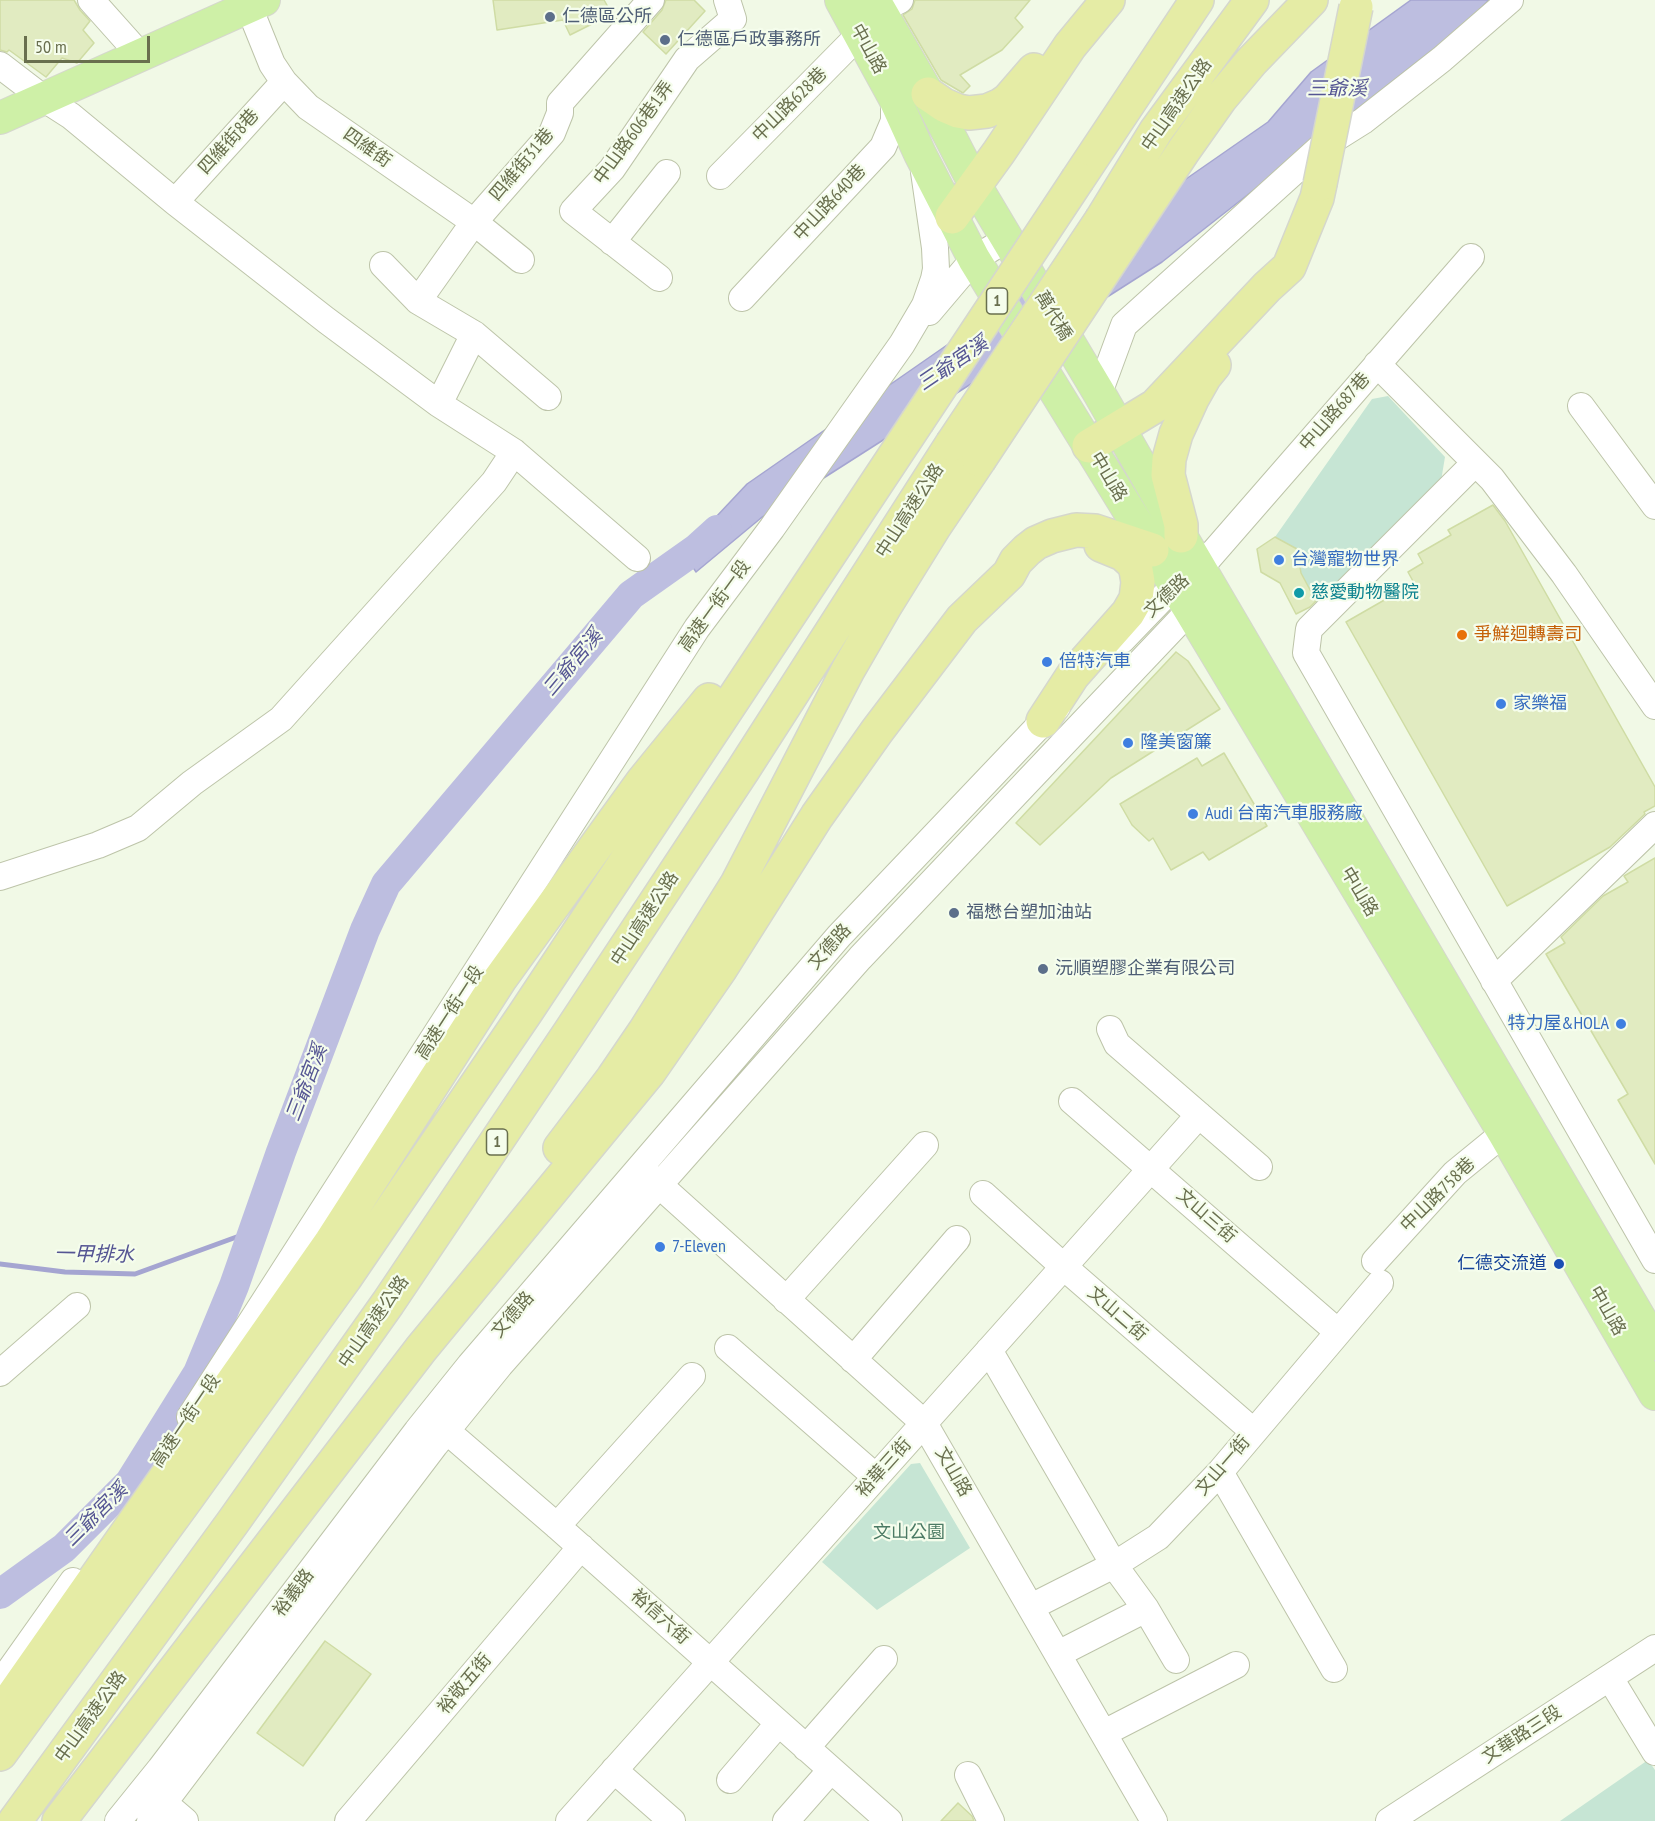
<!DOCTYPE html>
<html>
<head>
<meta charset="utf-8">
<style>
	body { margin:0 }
	#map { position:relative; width:1655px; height:1821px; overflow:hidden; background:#f1f9e6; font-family:"PT Sans Narrow",sans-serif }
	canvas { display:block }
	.scale { position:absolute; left:24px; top:36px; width:126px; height:27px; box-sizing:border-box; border:3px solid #696f4e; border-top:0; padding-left:8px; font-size:18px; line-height:21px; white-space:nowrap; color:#696f4e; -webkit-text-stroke:4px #f5fdec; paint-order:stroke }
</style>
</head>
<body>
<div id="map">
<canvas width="1655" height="1821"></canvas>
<div class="scale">50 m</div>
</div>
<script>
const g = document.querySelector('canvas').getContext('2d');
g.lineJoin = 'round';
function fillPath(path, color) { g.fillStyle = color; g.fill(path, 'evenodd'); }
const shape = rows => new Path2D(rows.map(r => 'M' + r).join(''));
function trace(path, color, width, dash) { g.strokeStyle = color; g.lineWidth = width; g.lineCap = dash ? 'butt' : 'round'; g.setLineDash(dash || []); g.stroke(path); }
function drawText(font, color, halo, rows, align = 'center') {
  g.font = font + ' "PT Sans Narrow","Noto Sans TC",sans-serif'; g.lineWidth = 4.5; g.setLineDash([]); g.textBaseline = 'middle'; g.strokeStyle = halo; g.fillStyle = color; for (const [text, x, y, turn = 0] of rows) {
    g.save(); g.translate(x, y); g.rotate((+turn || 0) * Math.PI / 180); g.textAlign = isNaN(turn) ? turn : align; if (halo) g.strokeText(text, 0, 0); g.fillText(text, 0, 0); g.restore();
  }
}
fillPath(shape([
	[1388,396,1445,457,1441,481,1317,603,1301,573,1297,549,1275,537,1372,399],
	[920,1463,970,1548,877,1610,822,1562,911,1464],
	[1648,1760,1655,1770,1655,1821,1560,1821]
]), '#c6e5d4');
const water = shape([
	[1411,0,1489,0,1463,26,1162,262,761,518,696,572,683,552,747,484,1268,122,1311,72,1411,0]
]);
fillPath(water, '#bdbee0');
trace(water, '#a5a5d1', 1.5);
trace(shape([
	[0,1264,65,1272,135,1274,253,1231]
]), '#a5a5d1', 5);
trace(shape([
	[0,1594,64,1548,130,1482,198,1373,234,1286,281,1152,365,930,386,884,631,595,696,549,717,530]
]), '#bdbee0', 30);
const building = shape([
	[0,0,74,0,80,10,90,21,83,30,94,43,77,63,62,58,46,77,9,50,7,52,0,50,0,0],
	[493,0,604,0,612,14,570,35,563,20,497,30,493,0],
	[666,0,694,0,705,11,666,54,643,32,662,10,666,0],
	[915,0,1030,0,1015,18,1023,27,1002,50,960,75,970,86,963,93,941,80,903,15,912,9,915,0],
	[1493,505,1505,521,1655,787,1655,806,1644,812,1645,814,1610,847,1507,906,1346,622,1414,583,1408,572,1423,563,1418,554,1451,535,1448,530,1493,505],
	[1275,537,1297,549,1301,573,1316,601,1310,607,1296,614,1280,583,1261,572,1257,549,1275,537],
	[1176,652,1188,661,1220,709,1111,778,1040,845,1016,823,1176,652],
	[1224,753,1267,826,1209,860,1203,852,1171,870,1153,838,1149,841,1132,825,1120,804,1197,758,1202,766,1224,753],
	[1655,858,1655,1164,1618,1100,1628,1094,1546,954,1565,943,1561,937,1603,896,1628,882,1624,876,1655,858],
	[325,1641,371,1674,303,1766,257,1733,325,1641],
	[958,1803,972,1816,974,1821,941,1821,958,1803]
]);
fillPath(building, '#e1ebc1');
trace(building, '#cfdca4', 1.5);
const minor = shape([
	[91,0,141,56],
	[249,7,272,64,284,82,308,107,474,222,521,260],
	[880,10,900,0],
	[0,65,43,98,71,116,175,202,326,320,439,404,514,452,637,558],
	[720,176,860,34],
	[175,202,284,82],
	[612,242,667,173],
	[383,265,418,301,474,334,548,397],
	[659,278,573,211,612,169,687,59,733,19,727,0],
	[742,298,883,147,894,121,894,97],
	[418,301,474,222,552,133,560,113,560,103,651,0],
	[929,312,974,259,1007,239],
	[1377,364,1492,479,1564,574,1655,706],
	[1099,393,1124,325,1320,148,1363,121,1442,59,1510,0],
	[439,404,474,334],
	[1581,406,1655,506],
	[1475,463,1309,629,1306,653,1655,1260],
	[1122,640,1174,586,1200,568,1471,257],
	[0,877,98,845,138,828,192,783,281,719,494,482,514,452],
	[1494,981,1655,825],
	[1110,1029,1117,1044,1259,1167],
	[1072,1101,1338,1332],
	[647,1174,924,1423,1154,1821],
	[983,1194,1064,1267,1253,1431],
	[1375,1261,1455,1173,1504,1133],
	[786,1300,925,1145],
	[728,1348,876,1477],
	[989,1350,1114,1565,1146,1609,1176,1660],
	[853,1360,957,1239],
	[0,1373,77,1306],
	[190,1417,697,628,772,528,902,344,925,305,934,279,936,269,935,248,924,172],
	[434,1420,557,1526,889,1821],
	[1220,1472,1334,1669],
	[557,1526,692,1376],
	[1031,1607,1114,1565,1158,1537,1220,1472,1380,1283],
	[1058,1654,1146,1609],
	[1610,1678,1655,1752],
	[0,1684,73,1581],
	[1104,1733,1236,1665],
	[806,1748,884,1659],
	[614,1770,672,1821],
	[968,1775,991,1821],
	[730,1780,778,1724],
	[151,1792,185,1821],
	[118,1821,160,1769,417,1431,470,1365,839,936,1057,707],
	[150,1821,435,1445,500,1365,860,958,1190,610,1194,591],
	[348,1821,581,1547],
	[569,1821,1199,1115],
	[786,1821,831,1770],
	[1389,1821,1655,1648]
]);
const major = shape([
	[841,0,894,97,920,154,974,259,1190,610,1504,1133,1655,1394],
	[874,0,928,94,975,185,1099,393,1181,536,1655,1344],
	[0,118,264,0]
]);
const highway = shape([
	[928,94,944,105,958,111,969,113,987,111,1001,105,1008,100,1034,70],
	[1078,179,1197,0],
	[952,217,999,152,1070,46,1108,0],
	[1102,219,1156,131,1252,0],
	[1127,236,1184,150,1220,99,1252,61,1311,0],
	[1089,446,1155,406,1267,287,1289,267,1317,198,1320,184],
	[1181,536,1181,525,1168,475,1169,459,1176,434,1192,399,1205,376,1214,365],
	[1043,721,1073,675,1128,613,1136,599,1138,582,1136,570,1133,563,1123,554,1101,545],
	[560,1148,613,1078,645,1031,737,884,848,670,885,606,934,527,979,460],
	[0,1714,331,1242,500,979,643,781,709,700],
	[0,1754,187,1498,345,1278,526,1012,917,422],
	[15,1821,233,1522,388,1303,570,1032,743,770,952,444],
	[59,1821,421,1349,649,1072,721,968,817,816,877,731,962,619,1009,574,1016,561,1027,550,1036,543,1052,536,1076,530,1095,531,1152,550]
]);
trace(minor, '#bdc4a9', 28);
trace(major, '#d5d7cd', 34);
trace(highway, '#d5d7cd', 36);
trace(minor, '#fff', 26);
trace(major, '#cef0a7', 32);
trace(highway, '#e5eca5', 33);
const highwayBridge = shape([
	[1320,184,1356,7],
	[917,422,1078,179],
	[952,444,1102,219],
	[979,460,1127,236]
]);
trace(highwayBridge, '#d5d7cd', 36, []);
trace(highwayBridge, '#e5eca5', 33);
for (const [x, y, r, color] of [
	[550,17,6,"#5c6f8a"],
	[665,40,6,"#5c6f8a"],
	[1279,560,6,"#3f7fe0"],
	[1299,593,6,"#0f9aa8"],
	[1462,635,6,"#e8710a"],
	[1047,662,6,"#3f7fe0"],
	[1501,704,6,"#3f7fe0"],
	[1128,743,6,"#3f7fe0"],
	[1193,814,6,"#3f7fe0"],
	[954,913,6,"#5c6f8a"],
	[1043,969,6,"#5c6f8a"],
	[1621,1024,6,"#3f7fe0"],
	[660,1247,6,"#3f7fe0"],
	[1559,1264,6,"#1a4fb4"]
]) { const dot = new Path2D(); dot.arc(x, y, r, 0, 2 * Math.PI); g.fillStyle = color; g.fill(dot); trace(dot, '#f5fdec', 2); }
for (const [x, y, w] of [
	[997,301,21],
	[497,1142,21]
]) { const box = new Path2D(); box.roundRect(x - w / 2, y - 13, w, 26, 4.5); g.fillStyle = '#f5fdec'; g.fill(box); trace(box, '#696f4e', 1.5); }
drawText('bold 16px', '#696f4e', null, [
	["1",997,301],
	["1",497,1142]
]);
drawText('18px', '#4e5e75', '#f5fdec', [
	["仁德區公所",562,17],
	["仁德區戶政事務所",677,40],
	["福懋台塑加油站",966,913],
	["沅順塑膠企業有限公司",1055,969]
], 'left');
drawText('18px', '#696f4e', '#f5fdec', [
	["中山路",868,49,61],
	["中山路628巷",790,105,-45],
	["中山高速公路",1177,105,-55],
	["中山路606巷1弄",634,133,-54],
	["四維街8巷",229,142,-48],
	["四維街",367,148,35],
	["四維街31巷",522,165,-50],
	["中山路640巷",830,203,-47],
	["萬代橋",1053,316,59],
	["中山路687巷",1335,412,-49],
	["中山路",1108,477,59],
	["中山高速公路",910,511,-57],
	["文德路",1167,596,-43],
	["高速一街一段",715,606,-54],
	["中山路",1359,892,59],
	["中山高速公路",645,919,-57],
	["文德路",830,947,-48],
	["高速一街一段",450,1013,-57],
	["中山路758巷",1438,1195,-45],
	["文山三街",1206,1216,41],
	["中山路",1607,1311,60],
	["文山二街",1117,1314,41],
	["文德路",513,1315,-49],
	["中山高速公路",374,1322,-55],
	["高速一街一段",186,1421,-56],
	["文山一街",1223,1466,-49],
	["裕華三街",884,1468,-48],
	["文山路",953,1472,60],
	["裕義路",294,1593,-53],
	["裕信六街",660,1617,42],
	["裕敬五街",465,1684,-50],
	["中山高速公路",91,1717,-54],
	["文華路三段",1522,1735,-33]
]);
drawText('18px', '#366cbe', '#f5fdec', [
	["台灣寵物世界",1291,560],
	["倍特汽車",1059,662],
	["家樂福",1513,704],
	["隆美窗簾",1140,743],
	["Audi 台南汽車服務廠",1205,814],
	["特力屋&HOLA",1609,1024,"right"],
	["7-Eleven",672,1247]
], 'left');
drawText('18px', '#0d838f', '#f5fdec', [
	["慈愛動物醫院",1311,593]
], 'left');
drawText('18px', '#c56008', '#f5fdec', [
	["爭鮮迴轉壽司",1474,635]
], 'left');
drawText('18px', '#164399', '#f5fdec', [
	["仁德交流道",1547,1264]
], 'right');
drawText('18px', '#4b7a64', '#f5fdec', [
	["文山公園",909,1533]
]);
drawText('italic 20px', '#555593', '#f5fdec', [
	["三爺溪",1337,89],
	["三爺宮溪",953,364,-34],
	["三爺宮溪",573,663,-50],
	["三爺宮溪",307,1083,-69],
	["一甲排水",94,1255,1],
	["三爺宮溪",96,1515,-45]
]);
</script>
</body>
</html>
